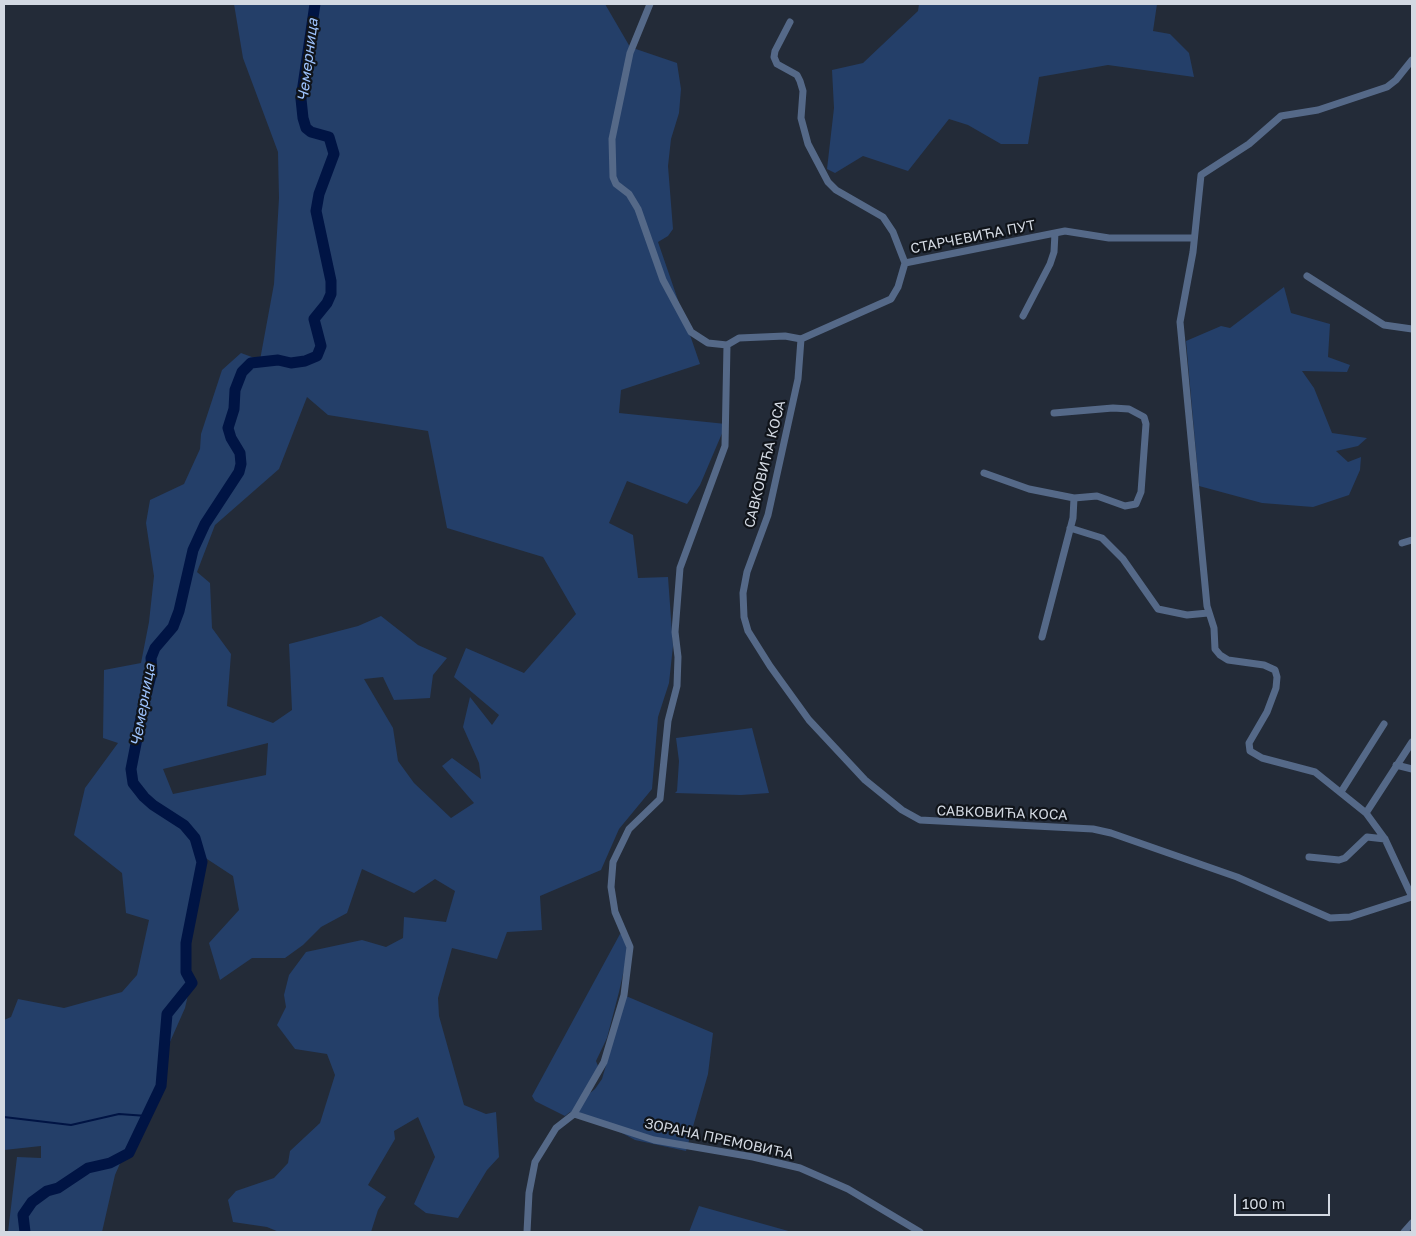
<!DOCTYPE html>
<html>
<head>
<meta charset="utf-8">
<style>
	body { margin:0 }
	#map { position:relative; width:1416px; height:1236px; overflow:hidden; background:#232b38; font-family:"Golos Text",sans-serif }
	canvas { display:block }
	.frame { position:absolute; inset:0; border:5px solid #d3d9e2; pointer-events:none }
	.scale { position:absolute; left:1234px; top:1194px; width:96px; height:22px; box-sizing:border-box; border:2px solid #d3d9e2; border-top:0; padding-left:6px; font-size:15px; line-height:18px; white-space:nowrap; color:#d3d9e2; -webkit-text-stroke:4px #10141a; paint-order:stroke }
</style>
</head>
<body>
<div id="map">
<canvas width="1416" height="1236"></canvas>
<div class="frame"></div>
<div class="scale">100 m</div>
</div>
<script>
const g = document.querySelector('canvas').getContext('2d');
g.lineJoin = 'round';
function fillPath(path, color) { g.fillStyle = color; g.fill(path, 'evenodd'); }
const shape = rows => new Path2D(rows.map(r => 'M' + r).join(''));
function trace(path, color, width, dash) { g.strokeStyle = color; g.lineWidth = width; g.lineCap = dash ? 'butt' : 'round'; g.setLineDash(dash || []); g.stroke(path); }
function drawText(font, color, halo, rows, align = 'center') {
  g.font = font + ' "Golos Text",sans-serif'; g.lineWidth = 4.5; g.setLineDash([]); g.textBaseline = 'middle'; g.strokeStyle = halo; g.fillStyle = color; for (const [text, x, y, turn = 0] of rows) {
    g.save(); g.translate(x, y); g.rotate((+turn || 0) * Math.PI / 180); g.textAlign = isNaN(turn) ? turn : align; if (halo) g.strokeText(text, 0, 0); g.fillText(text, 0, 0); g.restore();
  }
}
fillPath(shape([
	[234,4,605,4,630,47,677,63,681,89,679,113,671,139,668,166,673,229,668,236,658,242,700,364,621,390,619,413,726,424,700,485,687,504,627,481,609,523,633,535,638,578,668,577,673,646,669,683,658,717,652,789,619,829,601,870,540,896,542,930,507,932,497,959,452,948,438,998,439,1016,464,1105,486,1114,496,1112,499,1157,487,1170,458,1218,426,1213,414,1204,435,1157,418,1117,394,1131,395,1139,368,1185,386,1197,378,1210,371,1232,279,1232,267,1227,233,1222,228,1200,236,1191,274,1178,288,1163,290,1151,320,1123,335,1075,327,1054,295,1049,277,1025,286,1007,284,995,289,975,306,952,362,940,386,947,403,938,404,917,446,922,455,891,435,879,414,893,362,869,347,913,321,927,303,945,285,958,252,958,220,980,209,943,239,910,233,876,204,857,200,891,188,953,190,986,185,1008,162,1060,158,1090,125,1152,115,1175,102,1232,8,1232,17,1157,41,1158,41,1146,4,1150,4,1020,11,1017,18,999,64,1008,122,992,137,975,149,920,126,913,122,873,74,835,85,788,118,743,103,738,104,670,141,663,149,622,154,576,146,523,150,500,184,484,200,449,201,434,222,370,241,353,260,360,274,284,279,198,278,152,243,58],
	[307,397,328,415,428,431,447,528,543,557,576,614,524,673,466,648,454,677,499,715,492,725,470,697,463,727,479,763,481,779,452,758,442,766,474,803,451,818,414,783,398,761,393,728,364,679,383,677,394,700,430,698,433,675,447,658,418,645,381,616,358,626,289,644,292,710,273,723,227,706,231,654,212,628,210,583,197,572,215,525,279,469],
	[268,743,266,775,173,794,163,769],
	[919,4,1157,4,1153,31,1170,34,1189,53,1194,77,1108,65,1039,77,1028,144,1001,144,968,125,949,119,908,171,863,156,835,173,827,169,834,108,832,70,863,63,918,11],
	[1284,287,1291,313,1330,324,1328,357,1350,365,1347,372,1302,371,1314,388,1332,433,1367,438,1358,446,1336,451,1348,462,1361,457,1360,470,1349,495,1313,507,1262,503,1199,486,1186,341,1221,326,1230,328],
	[752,728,769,793,741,795,675,793,677,791,679,761,676,738],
	[620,934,624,935,629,947,619,992,607,1038,596,1061,598,1066,580,1101,595,1089,602,1079,626,996,713,1033,708,1074,686,1151,635,1140,609,1126,570,1112,565,1116,535,1101,532,1096],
	[699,1206,792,1232,689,1232]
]), '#243f69');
trace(shape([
	[4,1117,71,1125,119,1114,147,1116]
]), '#001444', 2);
trace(shape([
	[25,1232,23,1215,32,1202,47,1191,58,1188,88,1168,110,1163,129,1153,161,1086,167,1014,192,983,186,972,186,943,202,862,195,838,184,825,153,805,144,797,133,783,131,769,145,698,152,672,151,658,155,648,173,627,179,611,193,550,205,524,239,472,241,464,240,453,231,438,228,428,234,409,235,390,242,372,251,363,278,360,291,363,305,361,317,356,321,346,314,319,327,303,331,294,331,281,316,211,319,194,334,154,329,137,311,132,306,128,303,118,301,99,315,4]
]), '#001444', 11);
trace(shape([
	[790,22,775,51,774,57,777,64,797,75,800,81,803,91,801,118,808,144,828,182,836,190,883,217,893,232,905,263],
	[905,263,1065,231,1109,238,1194,238],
	[1307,276,1384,325,1412,329],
	[1023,316,1050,264,1054,252,1055,233],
	[801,339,798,379,768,515,747,572,743,593,744,617,748,631,770,666,809,720,865,780,902,810,920,820,1093,829,1111,833,1237,877,1330,918,1350,917,1412,897],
	[801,339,891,299,898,287,905,263],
	[727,345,739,338,785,336,801,339],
	[984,473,1029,489,1074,498],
	[1070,528,1102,538,1123,559,1158,609,1187,615,1208,613],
	[1402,543,1412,540],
	[1042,637,1073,518,1074,498,1097,496,1125,506,1136,504,1141,492,1146,424,1144,417,1129,409,1113,408,1054,413],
	[1396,765,1412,769],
	[1341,792,1384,724],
	[1366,813,1412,742],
	[1309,857,1339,860,1345,858,1367,837,1385,839],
	[1412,897,1385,839,1366,813,1315,772,1262,758,1250,751,1249,743,1267,712,1276,688,1277,677,1275,670,1264,665,1228,660,1220,655,1215,649,1214,628,1207,606,1180,322,1193,252,1201,175,1249,144,1281,116,1318,110,1387,87,1396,80,1412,60],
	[574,1114,654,1140,753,1157,800,1168,848,1189,920,1232],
	[527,1232,529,1193,535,1162,556,1128,574,1114,604,1062,624,995,630,947,615,912,611,887,613,862,629,829,660,799,668,721,677,686,678,657,675,632,680,568,725,446,727,345,708,343,691,332,663,280,638,209,629,194,616,184,613,177,612,139,630,53,650,4],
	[1404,1232,1412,1223]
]), '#556988', 7);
drawText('14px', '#d3d9e2', '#10141a', [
	["СТАРЧЕВИЋА ПУТ",973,237,-11],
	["САВКОВИЋА КОСА",765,464,-76],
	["САВКОВИЋА КОСА",1002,813,2],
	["ЗОРАНА ПРЕМОВИЋА",719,1139,12]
]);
drawText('italic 15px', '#9dc2fc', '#10141a', [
	["Чемерница",308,60,-83],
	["Чемерница",143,705,-80]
]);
</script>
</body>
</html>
